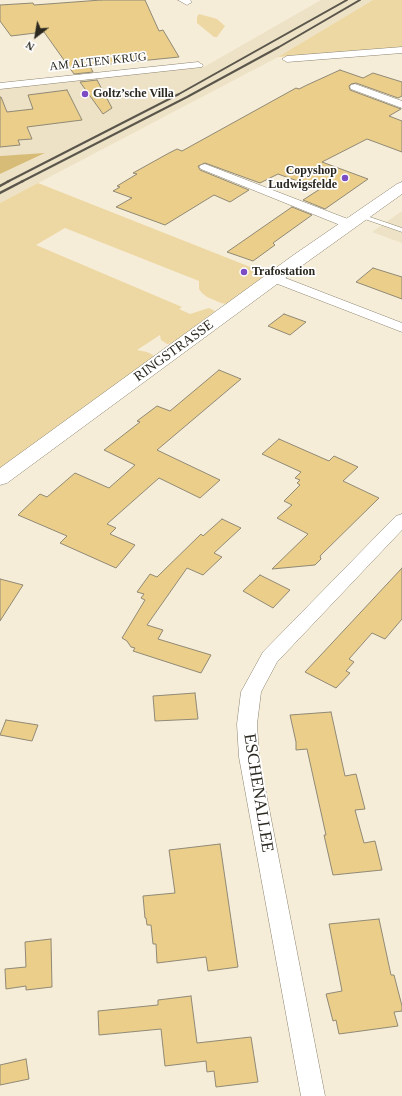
<!DOCTYPE html>
<html>
<head>
<meta charset="utf-8">
<style>
	body { margin:0 }
	#map { position:relative; width:402px; height:1096px; overflow:hidden; background:#f6edd8; font-family:Georgia,serif }
	canvas { display:block }
	.north { position:absolute; left:16px; top:16px; width:40px; height:40px; -webkit-text-stroke:3px #fff; paint-order:stroke; rotate:211deg; font-size:11px; font-weight:700; line-height:16px; text-align:center; color:#2b2820 }
	.north::after { content:''; display:block; margin:auto; width:14px; height:18px; background:#2b2820; clip-path:polygon(50% 0,100% 100%,50% 72%,0 100%) }
</style>
</head>
<body>
<div id="map">
<canvas width="402" height="1096"></canvas>
<div class="north">N</div>
</div>
<script>
const g = document.querySelector('canvas').getContext('2d');
g.lineJoin = 'round';
function fillPath(path, color) { g.fillStyle = color; g.fill(path, 'evenodd'); }
const shape = rows => new Path2D(rows.map(r => 'M' + r).join(''));
function trace(path, color, width, dash) { g.strokeStyle = color; g.lineWidth = width; g.lineCap = dash ? 'butt' : 'round'; g.setLineDash(dash || []); g.stroke(path); }
function drawText(font, color, halo, rows, align = 'center') {
  g.font = font + ' Georgia,serif'; g.lineWidth = 3.5; g.setLineDash([]); g.textBaseline = 'middle'; g.strokeStyle = halo; g.fillStyle = color; for (const [text, x, y, turn = 0] of rows) {
    g.save(); g.translate(x, y); g.rotate((+turn || 0) * Math.PI / 180); g.textAlign = isNaN(turn) ? turn : align; if (halo) g.strokeText(text, 0, 0); g.fillText(text, 0, 0); g.restore();
  }
}
fillPath(shape([
	[321,0,373,0,278,57,0,203,0,174,44,154,0,156,0,88,204,67],
	[402,211,402,243,372,232]
]), '#ede2c6');
fillPath(shape([
	[373,0,402,0,402,47,278,57],
	[199,14,217,19,225,26,217,37,214,37,197,23,197,17],
	[38,183,268,274,227,304,221,303,207,297,202,293,199,289,199,281,65,228,36,245,182,307,179,309,190,314,209,308,215,311,174,343,167,344,161,340,160,335,137,350,147,352,153,355,154,358,0,472,0,203]
]), '#edd7a3');
fillPath(shape([
	[45,153,0,174,0,156]
]), '#d7bc78');
const building = shape([
	[101,0,145,0,159,31,163,30,179,57,90,66,93,72,74,74,44,32,11,36,0,21,0,5,33,3,34,5,101,0],
	[340,70,363,78,373,73,402,82,402,96,398,98,356,83,351,84,349,86,350,90,401,109,389,116,402,121,402,152,367,139,322,162,368,179,325,209,303,200,320,189,278,174,260,183,205,163,198,166,200,170,249,190,230,202,214,195,165,225,116,207,132,198,113,191,120,187,117,186,137,174,133,173,169,153,177,149,182,151,296,88,299,89,307,85,340,70],
	[97,80,112,108,103,114,80,82,97,80],
	[67,90,82,120,27,127,32,139,18,140,20,145,0,147,0,97,1,97,7,112,33,109,28,95,67,90],
	[292,207,312,215,273,243,275,245,253,261,227,252,292,207],
	[373,268,402,277,402,299,356,282,373,268],
	[284,314,306,322,290,335,268,326,284,314],
	[219,370,241,379,157,450,220,480,200,498,159,478,107,524,116,528,110,534,135,545,116,568,60,543,67,536,18,515,40,494,47,497,75,473,109,488,135,465,104,450,140,422,137,421,157,406,170,411,219,370],
	[279,439,329,461,334,456,358,467,343,481,379,498,320,556,321,559,315,565,272,569,308,534,277,518,292,505,284,501,300,485,297,483,300,480,295,478,301,472,262,454,279,439],
	[222,519,241,528,214,553,222,557,203,575,187,568,147,625,163,630,158,639,211,655,201,673,133,651,135,648,131,647,127,641,122,638,145,600,141,598,144,594,137,592,150,574,157,577,201,534,203,536,222,519],
	[402,568,402,619,385,639,372,633,349,659,354,662,346,671,350,673,336,688,305,672,402,568],
	[260,575,290,590,273,608,243,591,260,575],
	[0,579,23,585,0,621,0,579],
	[195,693,198,719,155,721,153,696,195,693],
	[331,712,345,776,356,774,365,809,355,810,364,843,375,841,382,870,333,875,324,835,326,835,307,749,296,750,296,742,290,715,331,712],
	[6,720,38,725,32,741,0,735,6,720],
	[220,844,238,967,208,971,206,957,157,963,156,944,153,944,151,925,147,925,146,918,145,918,143,896,175,893,169,850,220,844],
	[379,919,391,975,394,975,402,1006,402,1011,394,1012,398,1026,339,1034,336,1020,333,1021,326,994,342,991,329,924,379,919],
	[51,939,52,987,26,990,26,986,6,989,5,969,26,967,25,942,51,939],
	[191,996,197,1043,251,1037,258,1082,216,1087,214,1071,207,1072,206,1061,165,1066,161,1029,99,1035,98,1011,158,1005,158,1000,191,996],
	[26,1059,29,1079,0,1085,0,1065,26,1059]
]);
fillPath(building, '#eace8a');
trace(building, '#908975', 1);
const lane = shape([
	[361,214,402,228,402,232,359,217,358,216,361,214]
]);
const street = shape([
	[178,0,190,0,192,2,187,5,178,0],
	[402,47,402,53,287,62,282,59,287,56,402,47],
	[198,62,203,65,202,67,0,89,0,83,198,62],
	[355,84,402,101,402,108,351,89,350,87,351,85,355,84],
	[205,164,353,221,355,224,353,227,345,227,201,169,199,167,201,165,205,164],
	[275,274,402,323,402,332,270,281,268,278,270,275,275,274],
	[402,514,402,530,277,662,261,692,257,724,259,757,325,1096,301,1096,239,757,237,724,241,692,263,652,396,516,402,514]
]);
const secondary = shape([
	[402,182,402,194,307,262,7,483,0,485,0,468,295,254,397,184,402,182]
]);
trace(lane, '#8c8471', 1);
trace(street, '#8c8471', 1);
trace(secondary, '#8c8471', 1);
fillPath(lane, '#fff');
fillPath(street, '#fff');
fillPath(secondary, '#fff');
trace(shape([
	[7,182,179,94,347,0],
	[21,182,187,97,279,47,360,0]
]), '#5a564b', 2);
trace(shape([
	[0,186,9,181],
	[0,193,23,181]
]), '#5a564b', 2.5);
for (const [x, y, r, color] of [
	[85,94,4,"#7c4cc4"],
	[345,178,4,"#7c4cc4"],
	[244,272,4,"#7c4cc4"]
]) { const dot = new Path2D(); dot.arc(x, y, r, 0, 2 * Math.PI); g.fillStyle = color; g.fill(dot); trace(dot, '#fff', 1.5); }
drawText('12px', '#2b2820', '#fff', [
	["AM ALTEN KRUG",98,62,-6]
]);
drawText('bold 12px', '#2b2820', '#fff', [
	["Goltz’sche Villa",93,94],
	["Copyshop",337,171,"right"],
	["Ludwigsfelde",337,185,"right"],
	["Trafostation",252,272]
], 'left');
drawText('14px', '#2b2820', '#fff', [
	["RINGSTRASSE",174,351,-36]
]);
drawText('17px', '#2b2820', '#fff', [
	["ESCHENALLEE",258,793,81]
]);
</script>
</body>
</html>
